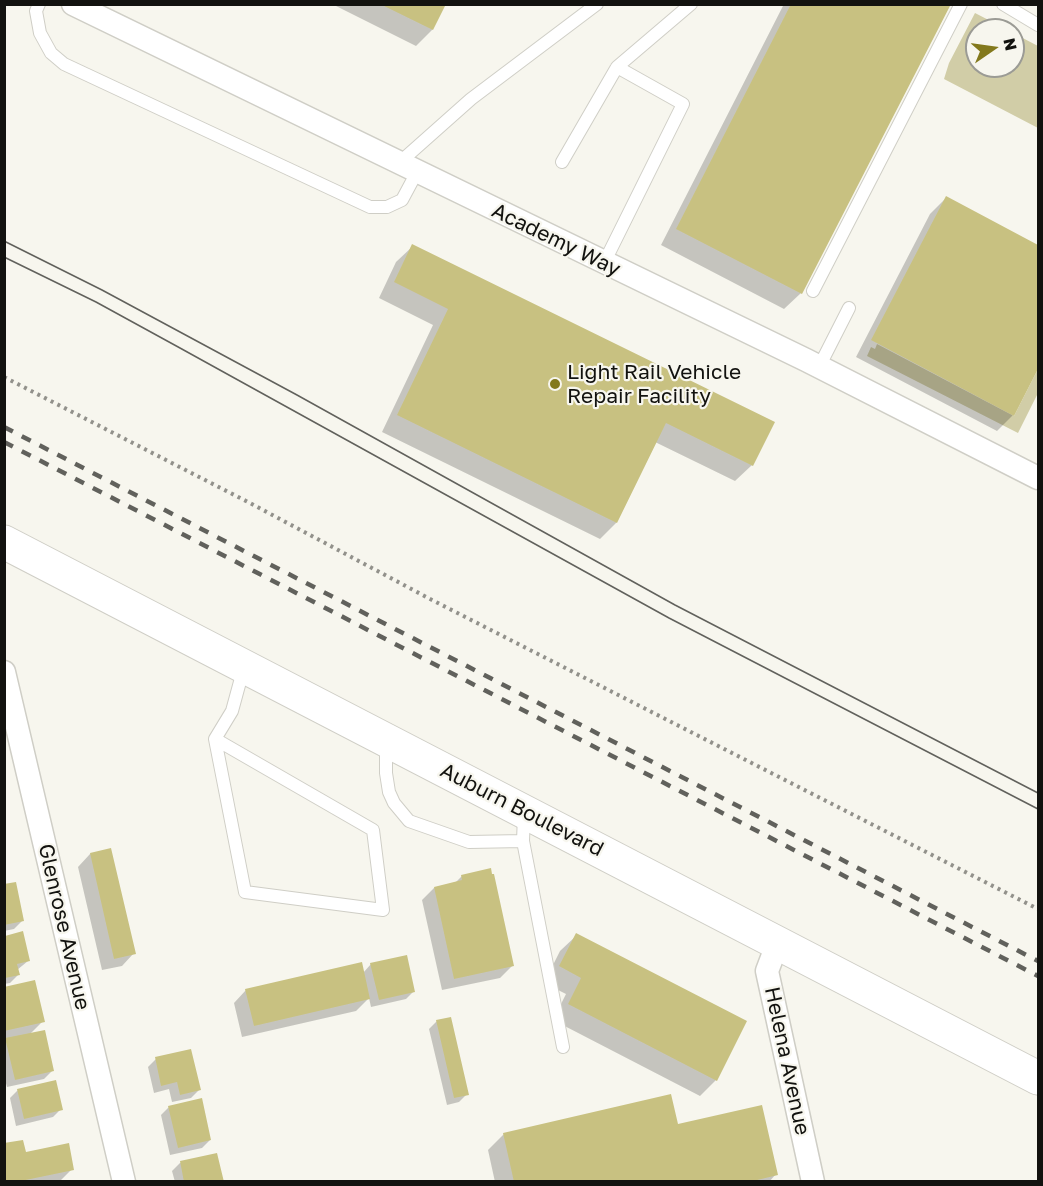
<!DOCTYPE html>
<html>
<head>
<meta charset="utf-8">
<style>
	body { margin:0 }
	#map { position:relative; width:1043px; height:1186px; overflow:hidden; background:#f7f6ee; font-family:"Golos Text",sans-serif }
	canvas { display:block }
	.frame { position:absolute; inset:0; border:6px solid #12120f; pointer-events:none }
	.north { position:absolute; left:965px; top:18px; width:60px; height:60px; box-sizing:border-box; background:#f7f6ee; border:2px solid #9b9b95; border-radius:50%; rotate:77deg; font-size:16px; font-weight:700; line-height:24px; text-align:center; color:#12120f }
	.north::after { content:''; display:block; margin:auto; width:21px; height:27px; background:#83791d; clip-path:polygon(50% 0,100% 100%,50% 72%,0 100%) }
</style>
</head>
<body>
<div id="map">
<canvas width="1043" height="1186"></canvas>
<div class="frame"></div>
<div class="north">N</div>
</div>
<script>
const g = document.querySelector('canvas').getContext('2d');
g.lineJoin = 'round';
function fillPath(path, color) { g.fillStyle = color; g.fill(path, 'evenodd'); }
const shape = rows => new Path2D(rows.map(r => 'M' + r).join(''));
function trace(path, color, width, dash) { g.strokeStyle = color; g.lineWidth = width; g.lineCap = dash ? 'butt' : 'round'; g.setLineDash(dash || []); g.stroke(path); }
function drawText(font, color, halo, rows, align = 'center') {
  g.font = font + ' "Golos Text",sans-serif'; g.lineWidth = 4.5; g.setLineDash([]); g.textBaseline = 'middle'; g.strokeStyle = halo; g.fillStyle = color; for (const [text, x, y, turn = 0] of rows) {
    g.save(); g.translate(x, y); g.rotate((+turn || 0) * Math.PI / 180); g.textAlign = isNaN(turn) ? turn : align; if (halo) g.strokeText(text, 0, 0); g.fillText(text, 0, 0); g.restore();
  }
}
fillPath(shape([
	[975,13,1008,30,977,30,977,66,1013,66,1013,33,1038,46,1038,128,944,79,949,63],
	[877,344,1014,416,1038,369,1038,393,1018,433,867,356,871,347,875,349]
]), '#d1cda7');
fillPath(shape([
	[332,4,444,4,432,30,416,46],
	[784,4,949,4,801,293,784,309,661,245],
	[946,198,1038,247,1038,366,1013,415,997,431,856,357,930,214],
	[413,246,752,465,735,481,655,442,616,523,600,539,382,432,433,325,379,298,396,262],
	[110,850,134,953,122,966,102,970,78,867,90,854],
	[462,876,513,965,500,978,442,990,422,900,434,888,454,884],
	[4,886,22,921,14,929,4,931],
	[22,933,28,961,17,970,18,975,10,983,4,984,4,937],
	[577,935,716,1080,700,1096,553,1020,566,994,544,983,560,951],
	[371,964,414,991,406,999,371,1007,369,998,356,1011,242,1037,234,1003,246,990,363,973],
	[4,989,43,1021,29,1035,52,1071,44,1079,7,1087,4,1076,4,1041,7,1039,4,1039],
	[437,1021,467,1094,459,1102,447,1105,429,1029],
	[156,1059,199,1090,191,1098,172,1102,169,1089,154,1093,148,1067],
	[18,1090,61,1109,53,1117,16,1126,10,1098],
	[169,1107,210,1140,202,1148,170,1155,161,1115],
	[504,1134,776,1174,769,1182,495,1182,488,1150],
	[4,1145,25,1154,72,1169,60,1181,4,1182],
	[216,1154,222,1182,175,1182,172,1171,180,1163]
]), '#0003');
fillPath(shape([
	[380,4,446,4,433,30],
	[791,4,951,4,802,294,676,229],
	[946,196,1038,245,1038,369,1014,416,871,340],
	[412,244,775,422,753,466,666,423,617,523,397,415,448,309,394,282],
	[111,848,136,954,114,959,90,853],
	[491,868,492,874,494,874,514,966,454,979,434,887,462,880,461,875],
	[16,882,24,921,4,925,4,884],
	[23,931,30,961,17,964,20,975,5,978,5,936],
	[576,933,747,1021,717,1081,568,1004,581,978,559,966],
	[407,955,415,992,379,1000,370,963],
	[362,962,370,999,254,1026,245,989],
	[35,980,45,1022,4,1031,4,987],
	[451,1017,469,1095,454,1098,436,1020],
	[45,1030,54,1071,15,1080,5,1038],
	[191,1049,201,1090,180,1095,177,1082,161,1086,155,1057],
	[56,1080,63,1110,24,1119,17,1089],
	[671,1094,678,1124,762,1105,778,1175,749,1182,514,1182,503,1133],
	[202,1098,211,1140,178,1148,168,1106],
	[23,1140,26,1152,69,1143,74,1170,16,1182,5,1182,4,1143],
	[217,1153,224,1182,184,1182,180,1161]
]), '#c8c181');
const lane = shape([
	[39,4,36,11,40,33,51,53,64,64,370,207,387,207,402,200,417,172],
	[1003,4,1038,25],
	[617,67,691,4],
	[562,162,617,67,683,104,604,263],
	[399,163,471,99,597,4],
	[813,291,961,4],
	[819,367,849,308],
	[215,739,373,830,383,910,245,892,215,739,232,711,244,667],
	[386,744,386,773,389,792,394,803,409,821,469,842,523,841],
	[524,815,523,841,563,1047]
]);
const street = shape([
	[73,4,806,360,1038,478],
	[4,672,124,1182],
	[778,942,767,971,813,1182]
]);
const secondary = shape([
	[4,542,1038,1078]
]);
trace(lane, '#cfcec6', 14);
trace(street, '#cfcec6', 25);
trace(secondary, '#cfcec6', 35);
trace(shape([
	[4,377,248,502,432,600,1038,909]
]), '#92918b', 4, [3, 4.5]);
trace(lane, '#fff', 12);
trace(street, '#fff', 22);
trace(secondary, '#fff', 33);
trace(shape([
	[4,241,102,290,297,395,675,605,1038,793],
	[4,257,96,302,180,348,669,618,1038,809]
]), '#61615c', 1.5);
trace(shape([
	[4,427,1038,961],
	[4,442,1038,976]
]), '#61615c', 4.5, [10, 10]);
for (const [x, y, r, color] of [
	[555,384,6,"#83791d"]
]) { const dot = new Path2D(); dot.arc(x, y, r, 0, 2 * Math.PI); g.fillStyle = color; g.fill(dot); trace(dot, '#f7f6ee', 2); }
drawText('21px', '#12120f', '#f7f6ee', [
	["Academy Way",556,240,26],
	["Auburn Boulevard",522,810,27],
	["Glenrose Avenue",64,927,77],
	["Helena Avenue",787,1061,78]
]);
drawText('21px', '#12120f', '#f7f6ee', [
	["Light Rail Vehicle",567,372],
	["Repair Facility",567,396]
], 'left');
</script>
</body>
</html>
